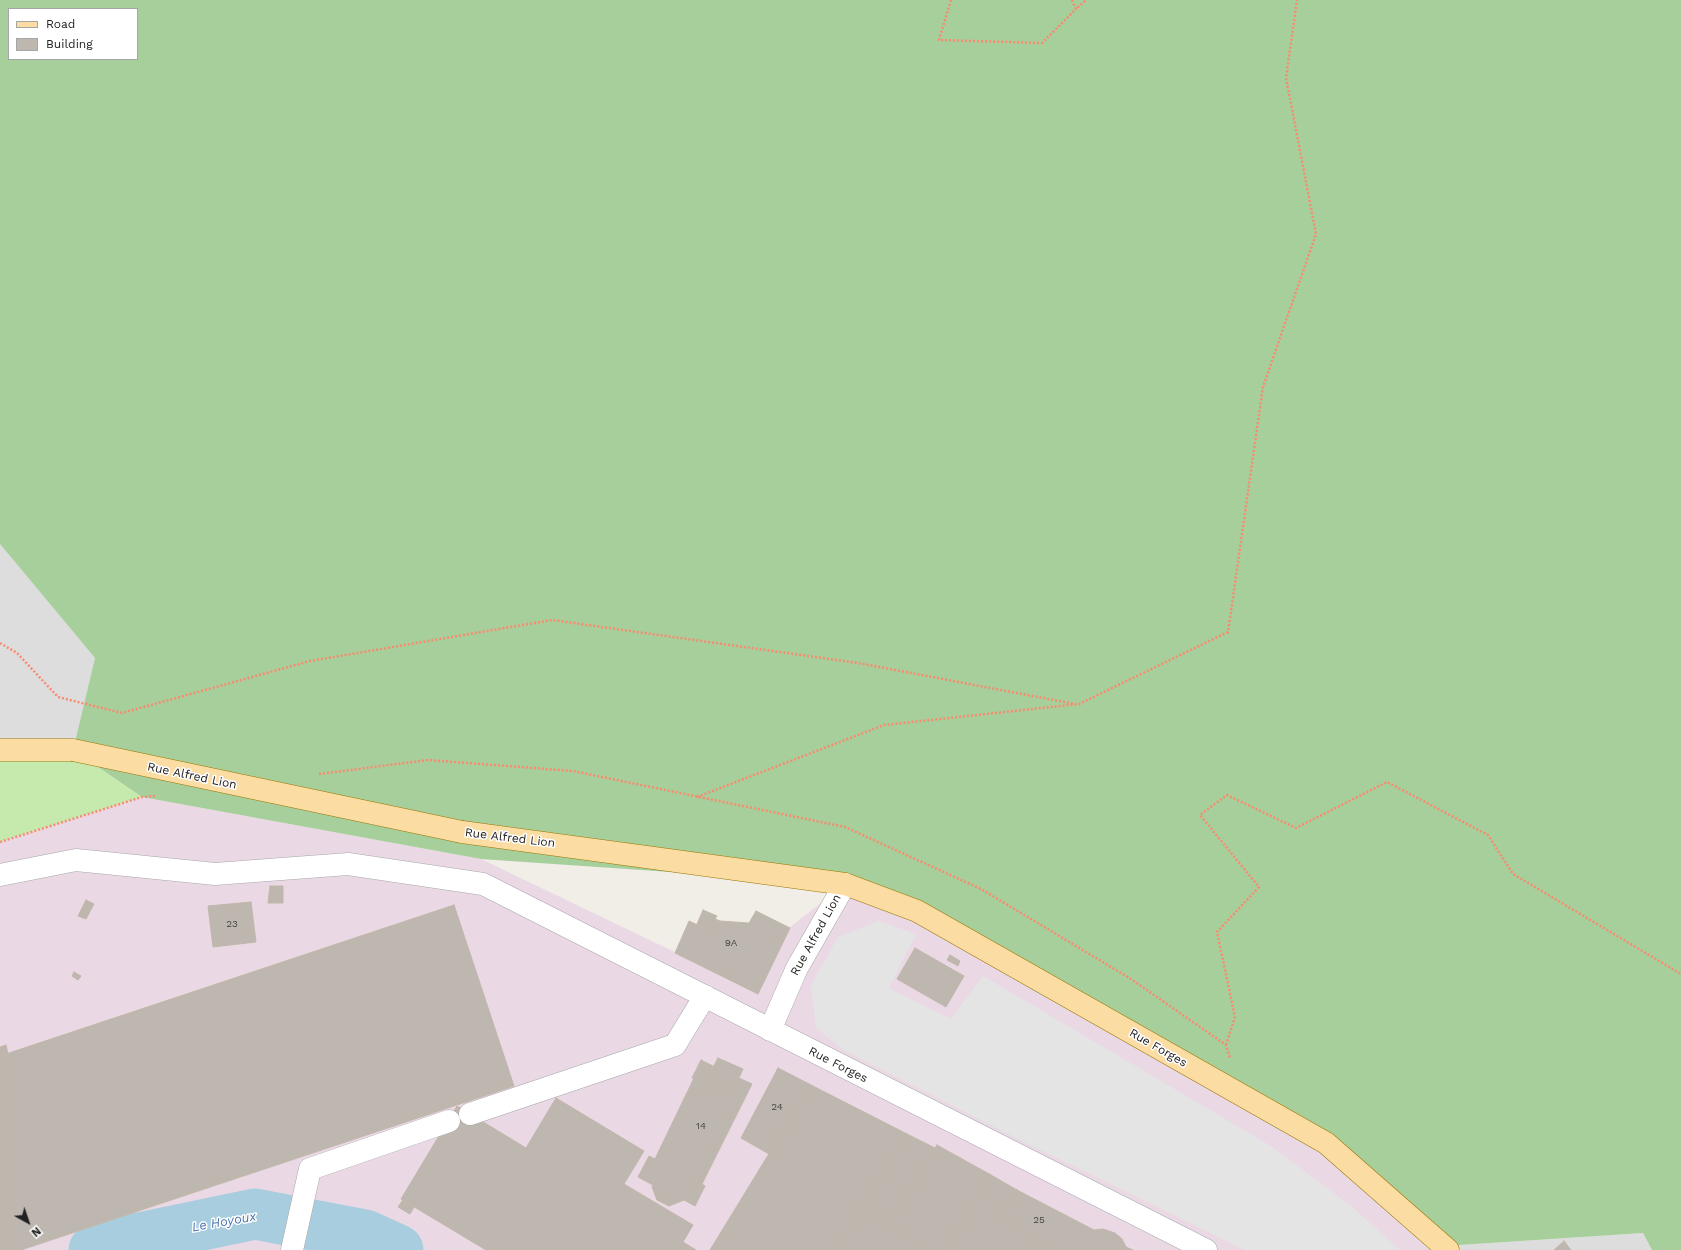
<!DOCTYPE html>
<html>
<head>
<meta charset="utf-8">
<style>
	body { margin:0 }
	#map { position:relative; width:1681px; height:1250px; overflow:hidden; background:#f1eee7; font-family:"Work Sans",sans-serif }
	canvas { display:block }
	.legend { position:absolute; left:8px; top:8px; width:130px; height:52px; box-sizing:border-box; background:#fff; border:1px solid #a6a6a6; margin:0; padding:5px 7px; list-style:none; font-size:12px; color:#202020 }
	.legend li { display:flex; align-items:center; gap:8px; height:20px }
	.legend b { width:20px; border:1px solid #a6a6a6 }
	.north { position:absolute; left:8px; top:1202px; width:40px; height:40px; -webkit-text-stroke:3px #fff; paint-order:stroke; rotate:140deg; font-size:11px; font-weight:700; line-height:16px; text-align:center; color:#202020 }
	.north::after { content:''; display:block; margin:auto; width:14px; height:18px; background:#202020; clip-path:polygon(50% 0,100% 100%,50% 72%,0 100%) }
</style>
</head>
<body>
<div id="map">
<canvas width="1681" height="1250"></canvas>
<ul class="legend">
<li><b style="height:5px;background:#fbdca2"></b>Road</li>
<li><b style="height:11px;background:#bdb7b0"></b>Building</li>
</ul>
<div class="north">N</div>
</div>
<script>
const g = document.querySelector('canvas').getContext('2d');
g.lineJoin = 'round';
function fillPath(path, color) { g.fillStyle = color; g.fill(path, 'evenodd'); }
const shape = rows => new Path2D(rows.map(r => 'M' + r).join(''));
function trace(path, color, width, dash) { g.strokeStyle = color; g.lineWidth = width; g.lineCap = dash ? 'butt' : 'round'; g.setLineDash(dash || []); g.stroke(path); }
function drawText(font, color, halo, rows, align = 'center') {
  g.font = font + ' "Work Sans",sans-serif'; g.lineWidth = 3; g.setLineDash([]); g.textBaseline = 'middle'; g.strokeStyle = halo; g.fillStyle = color; for (const [text, x, y, turn = 0] of rows) {
    g.save(); g.translate(x, y); g.rotate((+turn || 0) * Math.PI / 180); g.textAlign = isNaN(turn) ? turn : align; if (halo) g.strokeText(text, 0, 0); g.fillText(text, 0, 0); g.restore();
  }
}
fillPath(shape([
	[0,544,95,658,73,750,0,750],
	[1643,1233,1652,1250,1448,1250,1444,1246]
]), '#dedddd');
fillPath(shape([
	[142,797,481,859,758,992,789,928,845,884,1326,1143,1448,1250,0,1250,0,842]
]), '#ead9e5');
fillPath(shape([
	[0,750,73,750,142,797,0,842]
]), '#c6eaae');
fillPath(shape([
	[0,0,1681,0,1681,1250,1652,1250,1643,1233,1444,1246,1326,1143,845,884,481,859,142,797,73,750,95,658,0,544],
	[9,9,137,9,137,59,9,59]
]), '#a7cf9c');
fillPath(shape([
	[879,921,916,934,889,988,951,1019,983,976,1271,1146,1351,1206,1400,1250,1245,1250,1016,1138,845,1051,816,1028,811,985,838,937]
]), '#e4e4e4');
trace(shape([
	[94,1250,106,1245,255,1214,365,1235,398,1250]
]), '#a8cdde', 51);
const building = shape([
	[270,886,283,886,283,903,268,903,270,886],
	[86,900,94,904,86,919,78,916,86,900],
	[251,902,256,942,213,947,208,906,251,902],
	[454,905,514,1086,21,1250,0,1250,0,1056,454,905],
	[703,910,717,916,715,919,720,921,715,933,697,924,703,910],
	[756,911,790,928,758,994,675,953,689,921,715,933,720,921,749,923,756,911],
	[915,948,964,976,946,1007,897,979,915,948],
	[950,955,960,961,958,966,947,960,950,955],
	[74,972,81,976,78,980,72,976,74,972],
	[6,1045,8,1054,0,1056,0,1047,6,1045],
	[718,1058,743,1069,731,1096,705,1083,718,1058],
	[701,1060,713,1066,705,1083,731,1096,739,1078,752,1084,702,1184,705,1186,695,1206,684,1200,669,1206,657,1200,652,1187,653,1185,638,1177,649,1156,655,1159,694,1078,692,1078,701,1060],
	[778,1068,811,1085,769,1154,741,1138,778,1068],
	[811,1085,907,1134,837,1250,710,1250,811,1085],
	[556,1098,644,1151,624,1184,693,1225,683,1242,696,1250,486,1250,401,1199,457,1106,526,1148,556,1098],
	[907,1134,935,1148,889,1225,862,1208,907,1134],
	[937,1145,991,1175,946,1250,930,1250,888,1227,937,1145],
	[991,1175,1017,1190,1014,1191,998,1217,1052,1250,946,1250,991,1175],
	[1017,1190,1094,1230,1103,1229,1115,1233,1122,1239,1126,1247,1133,1250,1052,1250,998,1217,1014,1191,1017,1190],
	[403,1200,414,1207,410,1214,398,1207,403,1200],
	[862,1208,889,1225,888,1227,930,1250,837,1250,862,1208],
	[1564,1241,1571,1250,1554,1250,1564,1241]
]);
fillPath(building, '#bdb7b0');
trace(building, '#c2b7a9', 1);
const minor = shape([
	[0,875,76,860,215,874,348,864,483,884,1206,1250],
	[770,1030,797,968,845,884],
	[470,1114,675,1045,705,996],
	[292,1250,310,1169,449,1121]
]);
const major = shape([
	[0,750,73,750],
	[462,832,845,884,917,911,1326,1143,1448,1250]
]);
trace(minor, '#a7a7a7', 23);
trace(major, '#9b7601', 23);
trace(shape([
	[951,0,939,40,1042,43,1076,9],
	[1072,0,1076,9,1086,0],
	[0,643,17,653,58,697,122,713,310,661,552,620,858,663,1075,704],
	[319,774,428,760,573,771,845,827,981,889,1131,979,1226,1045,1230,1058],
	[697,797,884,725,1079,704,1228,632,1263,387,1316,234,1286,78,1297,0],
	[0,842,142,797,156,796],
	[1226,1045,1235,1017,1217,932,1259,887,1200,815,1227,795,1296,828,1387,782,1488,835,1513,874,1681,974]
]), '#f98a70', 2.5, [2, 2]);
trace(minor, '#fff', 22);
trace(major, '#fbdca2', 22);
const majorBridge = shape([
	[73,750,462,832]
]);
trace(majorBridge, '#9b7601', 23, []);
trace(majorBridge, '#fbdca2', 22);
drawText('10px', '#474644', null, [
	["23",232,924],
	["9A",731,943],
	["24",777,1107],
	["14",701,1126],
	["25",1039,1220]
]);
drawText('12px', '#202020', '#fff', [
	["Rue Alfred Lion",192,776,12],
	["Rue Alfred Lion",510,838,7],
	["Rue Alfred Lion",816,935,-61],
	["Rue Forges",1158,1048,30],
	["Rue Forges",838,1065,27]
]);
drawText('italic 13px', '#4d76b0', '#fff', [
	["Le Hoyoux",224,1222,-10]
]);
</script>
</body>
</html>
